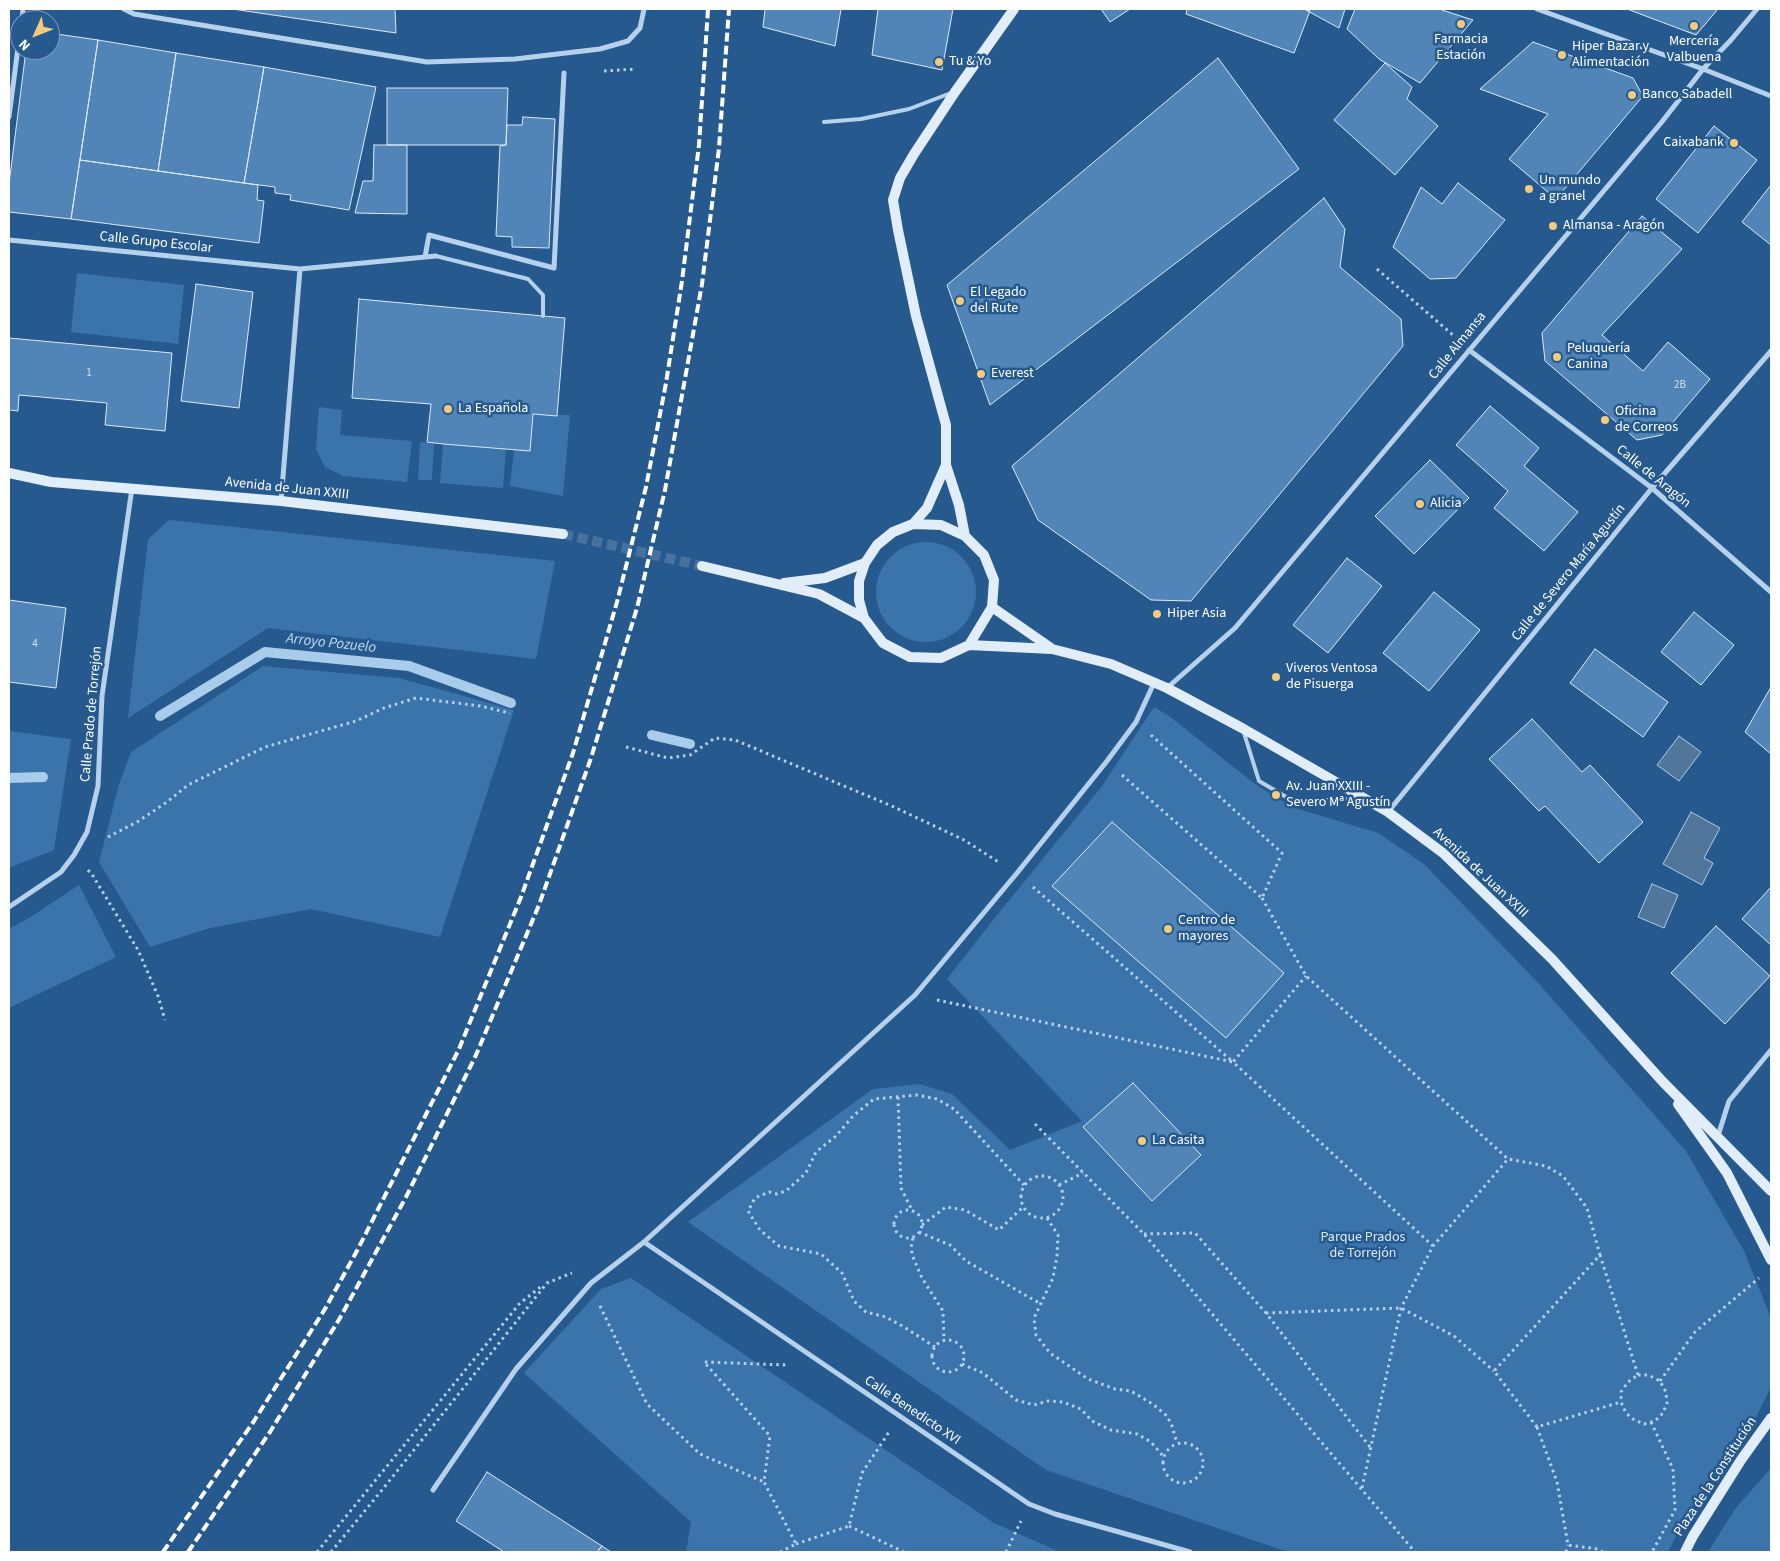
<!DOCTYPE html>
<html>
<head>
<meta charset="utf-8">
<style>
	body { margin:0 }
	#map { position:relative; width:1780px; height:1561px; overflow:hidden; background:#26598e; font-family:"Source Sans 3",sans-serif }
	canvas { display:block }
	.frame { position:absolute; inset:0; border:10px solid #fff; pointer-events:none }
	.north { position:absolute; left:10px; top:10px; width:50px; height:50px; box-sizing:border-box; background:#26598e; border:1px solid #7d9bbb; border-radius:50%; rotate:226deg; font-size:14px; font-weight:700; line-height:20px; text-align:center; color:#fff }
	.north::after { content:''; display:block; margin:auto; width:18px; height:22px; background:#f4ca7b; clip-path:polygon(50% 0,100% 100%,50% 72%,0 100%) }
</style>
</head>
<body>
<div id="map">
<canvas width="1780" height="1561"></canvas>
<div class="frame"></div>
<div class="north">N</div>
</div>
<script>
const g = document.querySelector('canvas').getContext('2d');
g.lineJoin = 'round';
function fillPath(path, color) { g.fillStyle = color; g.fill(path, 'evenodd'); }
const shape = rows => new Path2D(rows.map(r => 'M' + r).join(''));
function trace(path, color, width, dash) { g.strokeStyle = color; g.lineWidth = width; g.lineCap = dash ? 'butt' : 'round'; g.setLineDash(dash || []); g.stroke(path); }
function drawText(font, color, halo, rows, align = 'center') {
  g.font = font + ' "Source Sans 3",sans-serif'; g.lineWidth = 5; g.setLineDash([]); g.textBaseline = 'middle'; g.strokeStyle = halo; g.fillStyle = color; for (const [text, x, y, turn = 0] of rows) {
    g.save(); g.translate(x, y); g.rotate((+turn || 0) * Math.PI / 180); g.textAlign = isNaN(turn) ? turn : align; if (halo) g.strokeText(text, 0, 0); g.fillText(text, 0, 0); g.restore();
  }
}
fillPath(shape([
	[77,273,184,285,178,344,71,332],
	[319,407,342,410,340,435,412,441,407,482,343,476,325,467,316,449],
	[533,414,570,415,563,496,510,486,514,449],
	[420,442,434,443,432,480,418,480],
	[443,444,506,449,503,488,440,483],
	[169,520,555,561,536,659,268,628,128,718,148,539],
	'876 592a50 50 0 1 1 100 0a50 50 0 1 1-100 0Z',
	[263,666,399,678,514,710,440,937,311,909,210,928,150,947,99,862,119,784,131,752],
	[1154,707,1169,716,1255,784,1292,807,1378,833,1424,864,1541,986,1686,1151,1744,1251,1767,1308,1771,1320,1771,1387,1756,1417,1686,1516,1668,1552,1288,1552,1046,1470,688,1222,873,1089,919,1084,952,1094,1010,1150,1082,1121,947,979,989,925,1102,786],
	[9,731,71,739,54,850,9,868],
	[79,885,116,957,9,1008,9,929,29,918],
	[631,1278,994,1523,1060,1552,686,1552,691,1522,524,1373,601,1289],
	[1771,1468,1771,1552,1708,1552,1735,1509]
]), '#3a74ab');
const water = shape([
	[1679,736,1701,752,1679,781,1657,765,1679,736],
	[1691,812,1720,828,1704,858,1713,863,1702,885,1663,864,1691,812],
	[1652,884,1678,895,1664,928,1638,917,1652,884]
]);
fillPath(water, '#52759a');
trace(water, '#aacceb', 1);
trace(shape([
	[160,716,265,652,409,666,511,703],
	[652,735,690,744],
	[9,778,43,777]
]), '#aacceb', 10);
const building = shape([
	[232,9,395,9,396,33,232,9],
	[765,9,841,9,835,46,763,27,765,9],
	[878,9,953,9,942,70,872,55,878,9],
	[1101,9,1130,9,1110,22,1101,9],
	[1187,9,1304,9,1310,11,1294,53,1186,14,1187,9],
	[1304,9,1345,9,1339,28,1304,9],
	[1355,9,1439,9,1473,20,1420,83,1379,59,1347,29,1355,9],
	[1627,9,1718,9,1696,35,1627,9],
	[50,33,98,40,71,219,9,212,9,184,26,50,50,50,50,33],
	[98,40,176,53,158,171,80,160,98,40],
	[1533,42,1633,78,1643,96,1556,199,1509,159,1548,114,1480,89,1533,42],
	[176,53,264,67,244,183,158,171,176,53],
	[1218,58,1299,169,990,405,947,285,1218,58],
	[1385,63,1412,87,1407,99,1438,126,1395,175,1334,120,1385,63],
	[264,67,376,87,349,210,290,200,291,195,275,193,275,187,244,183,264,67],
	[387,88,508,88,506,145,387,145,387,88],
	[523,117,555,119,549,248,512,247,512,237,496,236,500,146,506,145,507,125,522,125,523,117],
	[1714,126,1757,160,1698,233,1656,199,1714,126],
	[374,145,407,145,407,214,355,213,363,181,373,181,374,145],
	[80,160,258,185,257,200,264,201,259,243,71,219,80,160],
	[1458,183,1505,220,1456,278,1430,279,1393,247,1421,187,1442,204,1458,183],
	[1771,185,1771,245,1742,222,1771,185],
	[1324,198,1345,229,1340,267,1401,319,1403,346,1191,601,1151,600,1038,520,1012,466,1324,198],
	[1642,216,1682,249,1602,335,1643,371,1668,342,1710,379,1662,435,1637,440,1545,361,1542,333,1642,216],
	[196,284,253,292,239,408,181,401,196,284],
	[359,299,565,318,557,416,533,414,530,451,443,444,427,442,431,404,352,398,359,299],
	[9,338,172,353,165,431,105,425,107,403,19,395,18,411,9,410,9,338],
	[1490,406,1539,448,1524,466,1578,512,1544,551,1494,508,1508,491,1456,445,1490,406],
	[1430,460,1469,498,1414,554,1375,516,1430,460],
	[1347,558,1382,586,1328,653,1293,625,1347,558],
	[1434,592,1480,630,1429,691,1383,653,1434,592],
	[9,600,66,608,56,688,9,682,9,600],
	[1694,612,1734,645,1701,685,1661,652,1694,612],
	[1595,649,1668,702,1643,737,1570,683,1595,649],
	[1771,687,1771,754,1745,732,1771,687],
	[1532,719,1582,772,1590,765,1643,822,1599,863,1545,806,1539,811,1489,759,1532,719],
	[1112,822,1284,973,1226,1038,1052,886,1112,822],
	[1771,887,1771,945,1742,919,1771,887],
	[1716,926,1770,976,1725,1024,1671,973,1716,926],
	[1133,1083,1201,1155,1152,1201,1083,1127,1133,1083],
	[487,1472,602,1546,597,1552,504,1552,456,1521,487,1472],
	[602,1546,611,1552,597,1552,602,1546]
]);
fillPath(building, '#5285b7');
trace(building, '#dbeaf8', 1);
trace(shape([
	[563,534,702,566]
]), '#47729f', 10, [10, 5]);
trace(shape([
	[604,71,636,69],
	[1377,269,1454,336],
	[626,747,668,758,690,755,715,738,735,740,894,807,964,840,1000,863],
	[1122,775,1262,898,1282,853,1151,735],
	[108,837,137,822,167,802,188,785,265,747,356,721,384,708,416,698,480,706,510,713],
	[88,870,93,876,138,950,158,996,165,1020],
	[1033,887,1233,1062,1306,976],
	[1262,898,1306,976,1508,1159,1546,1166,1563,1176,1587,1208,1600,1255],
	[937,1000,1233,1062,1433,1246],
	[898,1097,901,1188,913,1212],
	[1035,1124,1144,1234,1415,1552],
	'1021 1197a21 21 0 1 1 42 0a21 21 0 1 1-42 0Z',
	[1059,1185,1083,1173],
	'894 1224a14 14 0 1 1 28 0a14 14 0 1 1-28 0Z',
	[1047,1218,1058,1235,1057,1256,1053,1278,1034,1318,1036,1335,1050,1353,1088,1379,1115,1389,1131,1391,1154,1405,1167,1416,1172,1426,1177,1443],
	[922,1225,946,1207,965,1210,999,1230,1022,1208],
	[919,1232,950,1245,966,1261,1041,1304],
	[1144,1234,1195,1233,1266,1313,1370,1447],
	[913,1238,911,1248,913,1257,922,1278,943,1311,944,1341],
	[600,1306,647,1404,700,1454,764,1482],
	[1266,1313,1401,1308,1454,1336,1494,1371],
	'932 1356a16 16 0 1 1 32 0a16 16 0 1 1-32 0Z',
	[935,1347,904,1327,886,1317,866,1312,854,1301,842,1273,821,1254,779,1246,760,1230,748,1211,755,1198,769,1192,777,1194,786,1191,806,1173,816,1152,836,1136,853,1116,874,1099,917,1095,937,1099,954,1109,1024,1185],
	[962,1364,983,1373,1016,1400,1034,1405,1048,1401,1063,1402,1081,1409,1092,1421,1111,1430,1137,1434,1151,1442,1163,1456],
	[1638,1375,1648,1375,1660,1381,1666,1392,1667,1403,1663,1413,1655,1421,1644,1424,1633,1419,1626,1413,1621,1402,1621,1392,1628,1382,1638,1375],
	[1660,1381,1695,1332,1759,1278],
	[1651,1422,1673,1469,1675,1510,1652,1552],
	[1537,1427,1494,1371,1600,1255,1638,1375],
	'1163 1463a20 20 0 1 1 40 0a20 20 0 1 1-40 0Z',
	[1362,1488,1401,1308,1433,1246,1508,1159],
	[849,1526,904,1552],
	[796,1544,849,1526,862,1473,889,1432],
	[317,1552,520,1303,542,1286],
	[331,1552,382,1490,547,1283,572,1273],
	[780,1552,796,1544,764,1482,770,1436,704,1362,787,1365],
	[1006,1552,1021,1521],
	[1566,1552,1568,1545],
	[1603,1552,1598,1549,1568,1545,1557,1482,1537,1427,1621,1402]
]), '#b6d1eb', 3, [2.5, 4]);
trace(shape([
	[824,122,861,119,909,109,951,93],
	[436,256,528,279,543,295,543,316],
	[1244,733,1259,781,1293,801,1359,799]
]), '#b6d1eb', 4);
trace(shape([
	[124,9,134,14,427,62,515,59,600,49,628,41,640,28,644,9],
	[1537,9,1703,69,1771,96],
	[22,20,23,9],
	[9,117,20,32],
	[9,240,300,269,436,256],
	[425,257,429,235,554,268,564,73],
	[1469,350,1652,488,1771,592],
	[281,501,300,269],
	[1167,688,1235,628,1661,123,1703,69,1731,40,1757,9],
	[1388,812,1652,488,1771,351],
	[9,907,61,872,74,855,87,832,98,786,102,696,132,488],
	[1718,1136,1729,1101,1771,1050],
	[644,1242,1029,1504,1055,1514,1190,1552],
	[433,1490,516,1369,591,1283,644,1242,915,995,1017,873,1107,761,1136,722,1154,683]
]), '#b6d1eb', 5);
trace(shape([
	[9,473,51,482,281,501,563,534],
	[913,524,927,508,946,465],
	[965,536,959,505,946,465,946,425,916,316,898,230,893,200,900,178,914,154,955,92,1014,9],
	[702,566,819,594,864,618],
	[784,583,825,578,865,563],
	[992,607,1051,648],
	[969,645,992,607,994,580,984,555,965,536,941,525,913,524,893,532,877,545,865,563,859,581,859,600,864,618,883,643,910,657,941,658,969,645,1052,649,1111,664,1167,688,1242,728,1388,812,1443,853,1552,959,1663,1082,1771,1191],
	[1678,1104,1727,1173,1771,1260],
	[1685,1552,1693,1536,1741,1460,1771,1418]
]), '#e1edf9', 10);
trace(shape([
	[163,1552,254,1421,325,1309,358,1249,459,1049,521,897,573,753,617,602,646,487,666,383,682,281,699,145,708,9],
	[188,1552,270,1432,340,1318,406,1197,476,1055,539,905,591,758,637,608,665,490,702,284,719,148,729,9]
]), '#fff', 4, [9, 4]);
for (const [x, y, r, color] of [
	[1461,24,5,"#f4ca7b"],
	[1694,26,5,"#f4ca7b"],
	[1562,55,5,"#f4ca7b"],
	[939,62,5,"#f4ca7b"],
	[1632,95,5,"#f4ca7b"],
	[1734,143,5,"#f4ca7b"],
	[1529,189,5,"#f4ca7b"],
	[1553,226,5,"#f4ca7b"],
	[960,301,5,"#f4ca7b"],
	[1557,357,5,"#f4ca7b"],
	[981,374,5,"#f4ca7b"],
	[448,409,5,"#f4ca7b"],
	[1605,420,5,"#f4ca7b"],
	[1420,504,5,"#f4ca7b"],
	[1157,614,5,"#f4ca7b"],
	[1276,677,5,"#f4ca7b"],
	[1276,795,5,"#f4ca7b"],
	[1168,929,5,"#f4ca7b"],
	[1142,1141,5,"#f4ca7b"]
]) { const dot = new Path2D(); dot.arc(x, y, r, 0, 2 * Math.PI); g.fillStyle = color; g.fill(dot); trace(dot, '#26598e', 2); }
drawText('11px', '#d4e0ed', null, [
	["1",89,374],
	["2B",1680,386],
	["4",35,645]
]);
drawText('14px', '#fff', '#26598e', [
	["Farmacia",1461,40,"center"],
	["Estación",1461,56,"center"],
	["Mercería",1694,42,"center"],
	["Valbuena",1694,58,"center"],
	["Hiper Bazar y",1572,47],
	["Alimentación",1572,63],
	["Tu & Yo",949,62],
	["Banco Sabadell",1642,95],
	["Caixabank",1724,143,"right"],
	["Un mundo",1539,181],
	["a granel",1539,197],
	["Almansa - Aragón",1563,226],
	["El Legado",970,293],
	["del Rute",970,309],
	["Peluquería",1567,349],
	["Canina",1567,365],
	["Everest",991,374],
	["La Española",458,409],
	["Oficina",1615,412],
	["de Correos",1615,428],
	["Alicia",1430,504],
	["Hiper Asia",1167,614],
	["Viveros Ventosa",1286,669],
	["de Pisuerga",1286,685],
	["Av. Juan XXIII -",1286,787],
	["Severo Mª Agustín",1286,803],
	["Centro de",1178,921],
	["mayores",1178,937],
	["La Casita",1152,1141]
], 'left');
drawText('14px', '#fff', '#26598e', [
	["Calle Grupo Escolar",156,243,6],
	["Calle Almansa",1458,346,-51],
	["Calle de Aragón",1653,477,39],
	["Avenida de Juan XXIII",287,489,6],
	["Calle de Severo María Agustín",1569,573,-51],
	["Calle Prado de Torrejón",92,714,-85],
	["Avenida de Juan XXIII",1480,873,43],
	["Calle Benedicto XVI",912,1411,34],
	["Plaza de la Constitución",1716,1477,-57]
]);
drawText('14px', '#dbeaf8', '#26598e', [
	["Parque Prados",1363,1238],
	["de Torrejón",1363,1254]
]);
drawText('italic 15px', '#c2dbf2', '#26598e', [
	["Arroyo Pozuelo",331,644,6]
]);
</script>
</body>
</html>
